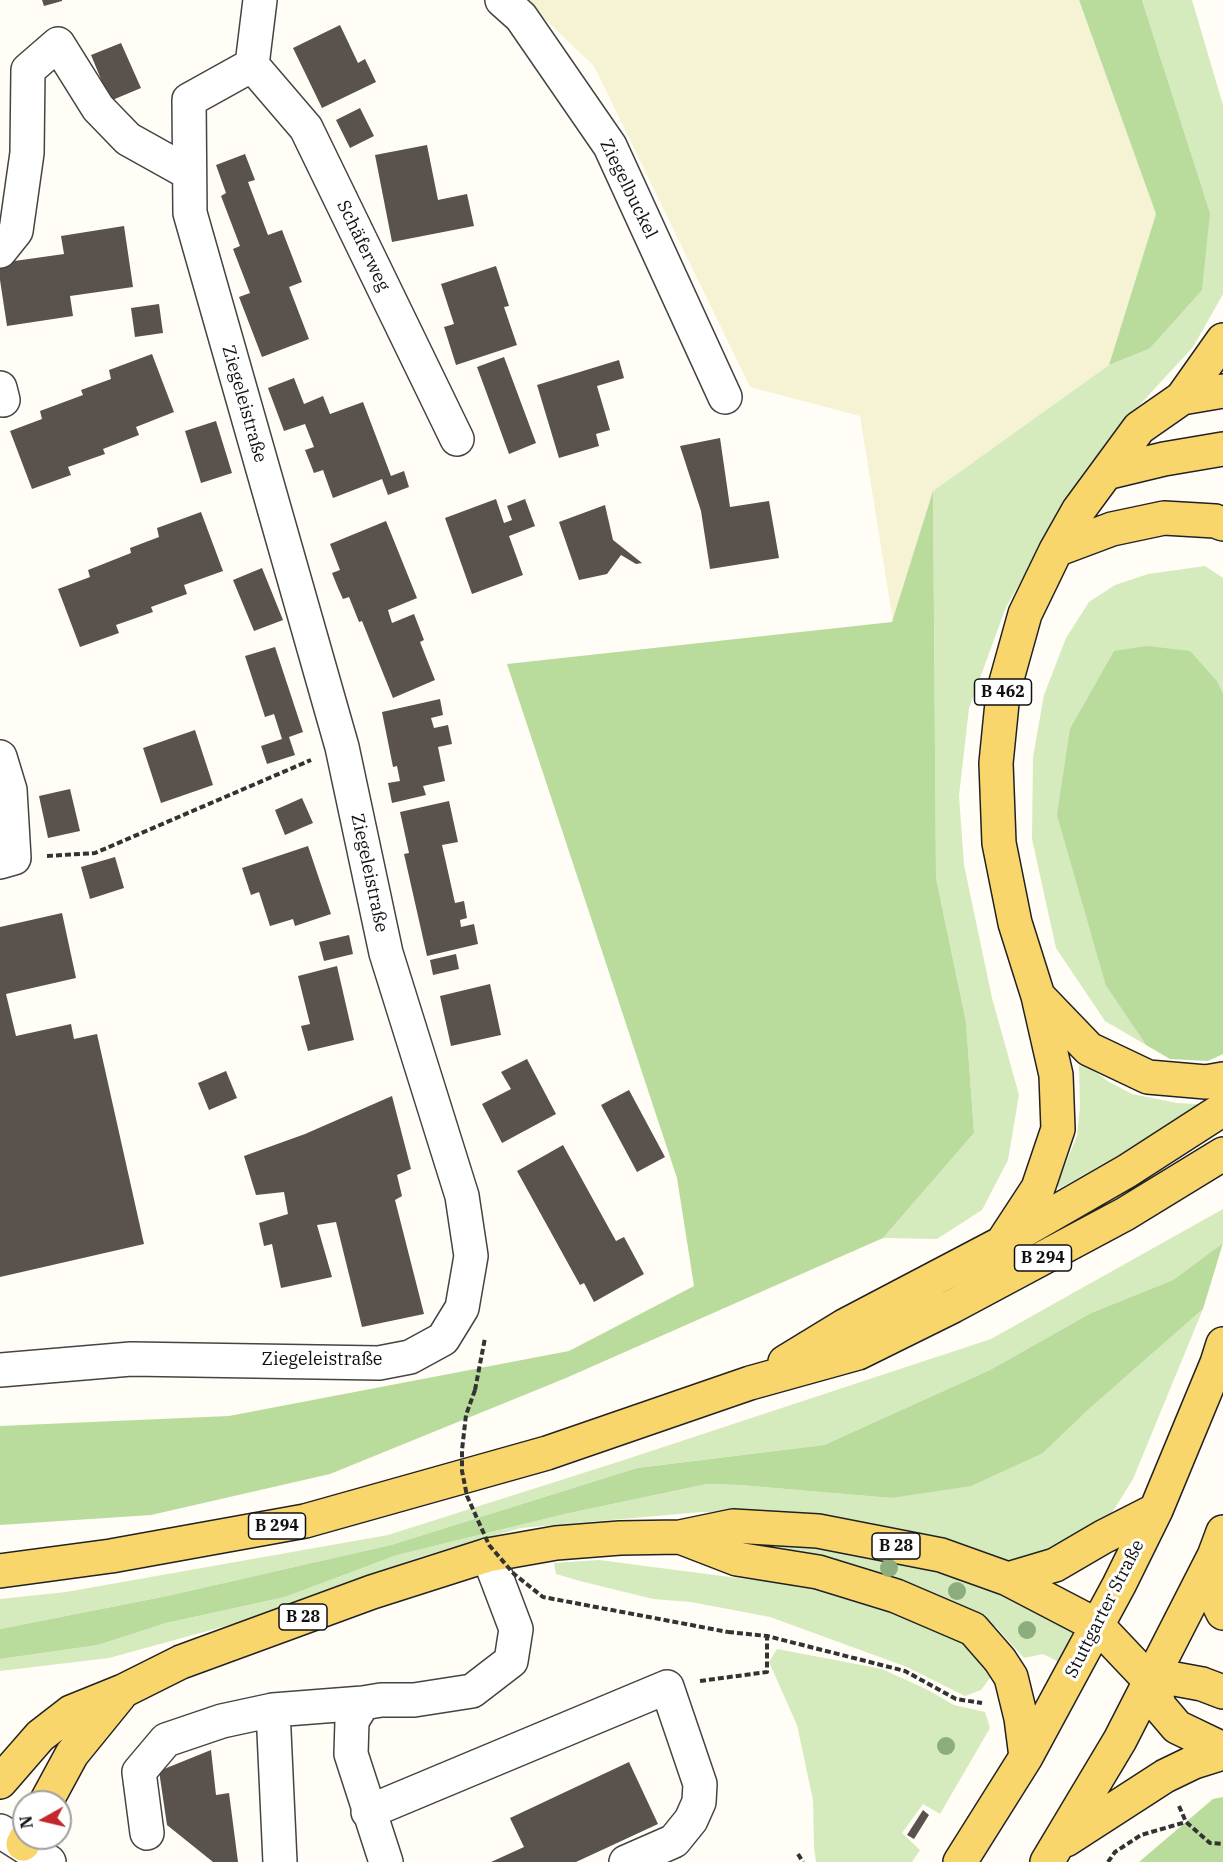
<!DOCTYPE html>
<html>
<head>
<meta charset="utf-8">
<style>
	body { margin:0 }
	#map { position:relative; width:1223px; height:1862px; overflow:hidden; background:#fffdf5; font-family:"IBM Plex Serif",serif }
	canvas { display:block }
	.north { position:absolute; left:12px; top:1790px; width:60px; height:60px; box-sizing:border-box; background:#fff; border:2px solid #a0a0a0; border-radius:50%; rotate:262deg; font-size:16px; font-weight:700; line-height:24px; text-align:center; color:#111 }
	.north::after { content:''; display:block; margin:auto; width:21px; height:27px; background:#c4262e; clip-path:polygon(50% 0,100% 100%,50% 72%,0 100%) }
</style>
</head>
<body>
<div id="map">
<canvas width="1223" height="1862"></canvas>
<div class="north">N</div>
</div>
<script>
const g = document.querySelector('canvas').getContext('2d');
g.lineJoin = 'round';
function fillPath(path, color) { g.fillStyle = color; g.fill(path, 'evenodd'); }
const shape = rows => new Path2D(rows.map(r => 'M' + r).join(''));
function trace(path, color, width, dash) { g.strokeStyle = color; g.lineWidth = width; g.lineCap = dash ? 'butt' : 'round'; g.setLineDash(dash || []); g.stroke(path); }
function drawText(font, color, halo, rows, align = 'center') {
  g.font = font + ' "IBM Plex Serif",serif'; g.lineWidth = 6; g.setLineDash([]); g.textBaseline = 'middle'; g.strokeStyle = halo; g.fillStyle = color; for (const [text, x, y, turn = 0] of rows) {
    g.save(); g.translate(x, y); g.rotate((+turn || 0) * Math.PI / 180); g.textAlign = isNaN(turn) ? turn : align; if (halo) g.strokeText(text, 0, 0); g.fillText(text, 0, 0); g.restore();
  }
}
fillPath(shape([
	[525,0,1079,0,1156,214,1109,365,933,491,893,622,860,416,750,387,594,66]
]), '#f6f3d4');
fillPath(shape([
	[1142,0,1192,0,1223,105,1223,294,1193,347,1134,411,1082,476,1006,607,969,708,959,796,964,865,992,998,1019,1095,1008,1160,982,1210,937,1239,883,1238,974,1133,966,1022,936,878,933,491,1109,365,1149,349,1210,213],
	[1205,566,1223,578,1223,693,1217,681,1106,986,1146,1045,1105,1021,1056,948,1032,839,1033,757,1044,695,1066,638,1089,602,1115,585,1148,574],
	[1085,1064,1109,1082,1132,1094,1177,1103,1196,1104,1199,1106,1199,1110,1060,1188,1057,1187,1058,1182,1077,1136,1080,1108,1079,1066],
	[1223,1209,1223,1243,1173,1280,1091,1313,990,1370,824,1445,637,1468,391,1545,167,1596,0,1629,0,1599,66,1592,388,1535,624,1460,991,1339],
	[1203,1309,1133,1479,1108,1519,1042,1562,996,1559,821,1516,701,1512,521,1528,420,1557,273,1613,109,1658,0,1671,0,1659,98,1645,166,1623,285,1597,397,1555,565,1514,707,1484,740,1485,891,1498,1043,1453,1089,1409],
	[772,1538,893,1556,987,1586,1072,1625,1075,1634,1061,1663,1043,1654,1024,1658,996,1627,963,1608,745,1547,745,1540],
	[599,1560,745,1579,802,1583,944,1627,984,1661,990,1678,981,1690,965,1696,907,1667,770,1617,691,1602,653,1599,580,1581,556,1574,554,1563],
	[777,1649,882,1669,928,1690,954,1705,985,1712,990,1728,940,1814,923,1804,902,1833,920,1850,912,1862,816,1862,814,1847,813,1800,797,1725,769,1662]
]), '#d5ebbd');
fillPath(shape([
	[1079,0,1142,0,1210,213,1202,290,1149,349,1109,365,1156,214],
	[933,491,936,878,966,1022,974,1133,883,1238,566,1378,330,1474,151,1515,0,1525,0,1426,229,1416,569,1351,694,1286,677,1178,507,664,892,622],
	[1147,646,1190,651,1217,681,1223,693,1223,1054,1208,1061,1170,1059,1146,1045,1106,986,1057,815,1070,729,1114,651],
	[1223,1243,1203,1309,1089,1409,1043,1453,971,1486,891,1498,740,1485,707,1484,565,1514,397,1555,285,1597,166,1623,98,1645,0,1659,0,1629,167,1596,391,1545,637,1468,824,1445,990,1370,1091,1313,1173,1280],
	[1223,1797,1223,1862,1139,1862,1213,1799]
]), '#b9dc9c');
fillPath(shape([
	[42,0,62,0,62,1,44,6],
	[340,25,358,63,365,59,376,82,322,108,293,48],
	[121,43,141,88,110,101,91,55],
	[360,108,374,136,350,148,336,120],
	[427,145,438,200,467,194,474,226,392,242,375,155],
	[245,154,255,180,248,182,268,235,282,230,302,282,289,287,309,339,262,357,239,297,250,293,233,249,240,246,221,196,226,193,216,165],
	[124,226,133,287,70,296,73,316,7,326,0,280,0,263,64,254,61,236],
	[496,266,509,306,504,307,517,345,456,365,444,327,454,324,441,284],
	[159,304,163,333,135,337,131,308],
	[152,354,174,412,136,427,139,435,103,449,105,454,68,467,71,475,32,489,10,431,42,419,40,411,83,395,81,390,111,379,109,370],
	[504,357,536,443,509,454,477,367],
	[619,360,624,378,597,386,610,430,596,434,599,446,559,458,537,385],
	[294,378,304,404,323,396,330,414,363,402,391,476,404,471,409,487,388,495,382,479,333,498,323,470,314,473,305,450,314,447,305,424,284,431,268,388],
	[216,421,232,473,201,483,185,431],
	[720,438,730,507,769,501,779,558,710,569,701,511,680,446],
	[496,499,504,523,512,520,507,506,525,499,535,526,509,536,523,575,472,594,445,518],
	[605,505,613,540,642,563,636,564,621,555,607,574,579,580,559,522],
	[201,512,223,571,184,585,187,594,151,607,153,612,116,625,119,633,80,647,58,589,90,577,88,570,131,553,130,548,159,537,157,528],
	[386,521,417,598,388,610,392,623,414,614,424,640,420,642,435,680,393,698,362,621,359,622,349,597,343,599,338,588,332,573,340,570,330,544],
	[262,568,283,620,254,631,233,580],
	[275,647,303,732,289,737,295,755,267,764,261,746,282,739,274,714,265,717,245,656],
	[440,699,443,715,431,718,434,728,448,725,452,744,438,747,445,781,423,786,426,795,392,803,388,783,400,781,397,766,393,767,382,712],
	[195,730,213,785,161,803,143,748],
	[70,789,80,831,48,838,39,796],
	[302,798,313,823,285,835,275,810],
	[449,801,458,842,442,845,455,903,464,901,467,918,460,920,461,927,474,924,478,944,427,956,404,854,409,853,400,812],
	[308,846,331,914,295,926,293,919,270,926,259,892,251,895,242,868],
	[115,857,124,888,90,899,81,867],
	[62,913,76,978,6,994,16,1036,71,1024,74,1039,97,1034,144,1244,0,1277,0,927],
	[349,935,353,954,324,961,319,942],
	[456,954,459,969,433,975,430,960],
	[337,966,354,1040,308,1051,301,1026,310,1024,298,976],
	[490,984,501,1035,451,1046,440,996],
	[527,1059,556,1114,502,1143,482,1104,511,1089,501,1072],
	[226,1071,237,1098,209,1110,198,1083],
	[629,1090,665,1157,637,1172,601,1105],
	[392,1096,411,1169,397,1175,402,1196,395,1200,424,1314,362,1327,336,1222,317,1225,332,1277,281,1288,272,1244,264,1246,259,1223,288,1214,284,1192,256,1195,244,1156,305,1134],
	[563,1145,616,1241,624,1237,644,1274,594,1302,584,1283,580,1285,517,1171],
	[211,1750,216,1795,229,1793,238,1862,213,1862,167,1825,159,1771],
	[629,1762,658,1824,576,1862,491,1862,524,1847,510,1818],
	[923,1810,929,1815,914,1839,907,1835]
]), '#5a524d');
const minor = shape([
	[502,0,521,17,610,146,725,397],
	[252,65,306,128,457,439],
	[252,65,260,0],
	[0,251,16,231,27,153,28,70,58,44,98,108,128,139,189,173],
	[0,388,3,400],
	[0,757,10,790,14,858,0,862],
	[0,1370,131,1359,379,1363,410,1357,443,1339,462,1308,471,1256,462,1196,386,953,342,747,190,213,189,100,252,65],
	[368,1812,667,1687,700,1784,699,1802,691,1820,674,1841,626,1862],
	[0,1831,49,1862],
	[147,1833,139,1772,166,1740,222,1721,273,1710],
	[280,1862,273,1710,363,1703],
	[386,1862,351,1754,352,1721,363,1703,381,1700,414,1700,472,1691,511,1661,516,1629,488,1555]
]);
const major = shape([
	[1182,398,1223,391],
	[1106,473,1164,459,1223,449],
	[1056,550,1112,529,1164,518,1215,521,1223,524],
	[1038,996,1089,1049,1148,1077,1206,1082,1223,1079],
	[1002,1243,1038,1188,1058,1129,1056,1075,1038,996,1015,923,999,843,996,763,1003,693,1025,614,1056,550,1078,511,1139,428,1182,398,1223,340],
	[785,1362,844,1326,1002,1243,1127,1171,1223,1109],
	[680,1537,737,1559,818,1572,896,1596,973,1629,1000,1660,1011,1677,1021,1718,1026,1757],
	[1214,1556,1220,1607,1223,1613],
	[0,1571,111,1556,305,1521,547,1453,750,1383,858,1353,953,1306,1125,1214,1223,1154],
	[1008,1579,1055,1565,1103,1537,1156,1510],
	[1151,1682,1175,1679,1202,1684,1223,1692],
	[0,1782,40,1736,71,1712,123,1691,181,1662,372,1592,488,1555,556,1543,620,1538,680,1537,733,1526,818,1531,941,1555,1008,1579,1098,1626,1151,1682,1160,1707,1177,1727,1223,1749],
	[46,1802,72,1754,120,1695],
	[1066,1840,1165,1776,1194,1762,1223,1753],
	[23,1844,26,1838],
	[960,1862,1026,1757,1119,1585,1156,1510,1217,1363,1223,1344],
	[1047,1862,1120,1740,1214,1556,1223,1532]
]);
trace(minor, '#444', 36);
trace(major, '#222', 36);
trace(shape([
	[47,856,95,853,311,760],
	[475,1390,485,1338],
	[728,1632,767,1636,905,1671,956,1699,982,1703],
	[700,1681,767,1672,767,1636],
	[1179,1806,1186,1822,1210,1843,1223,1844],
	[798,1854,803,1862],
	[1108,1862,1115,1852,1141,1835,1186,1822]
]), '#333', 4, [6, 3]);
trace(minor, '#fff', 33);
trace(major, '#f9d66b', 33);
trace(shape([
	[475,1390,466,1415,462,1450,462,1471,467,1496,489,1545,514,1574,543,1597,728,1632]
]), '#333', 4, [6, 3]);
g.fillStyle = '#8dad7f';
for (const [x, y] of [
	[889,1568],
	[957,1591],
	[1027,1630],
	[946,1746]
]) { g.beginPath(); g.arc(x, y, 9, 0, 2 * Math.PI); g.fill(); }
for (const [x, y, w] of [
	[1003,692,57],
	[1043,1258,57],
	[277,1526,57],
	[896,1546,48],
	[303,1617,48]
]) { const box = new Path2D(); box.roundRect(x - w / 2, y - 13, w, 26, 4.5); g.fillStyle = '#fff'; g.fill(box); trace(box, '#111', 1.5); }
drawText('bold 16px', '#111', null, [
	["B 462",1003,692],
	["B 294",1043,1258],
	["B 294",277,1526],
	["B 28",896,1546],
	["B 28",303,1617]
]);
drawText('18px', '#111', '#fff', [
	["Ziegelbuckel",628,189,64],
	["Schäferweg",363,246,64],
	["Ziegeleistraße",244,404,74],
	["Ziegeleistraße",369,873,78],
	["Ziegeleistraße",322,1360],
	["Stuttgarter Straße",1105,1609,-63]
]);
</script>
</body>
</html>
